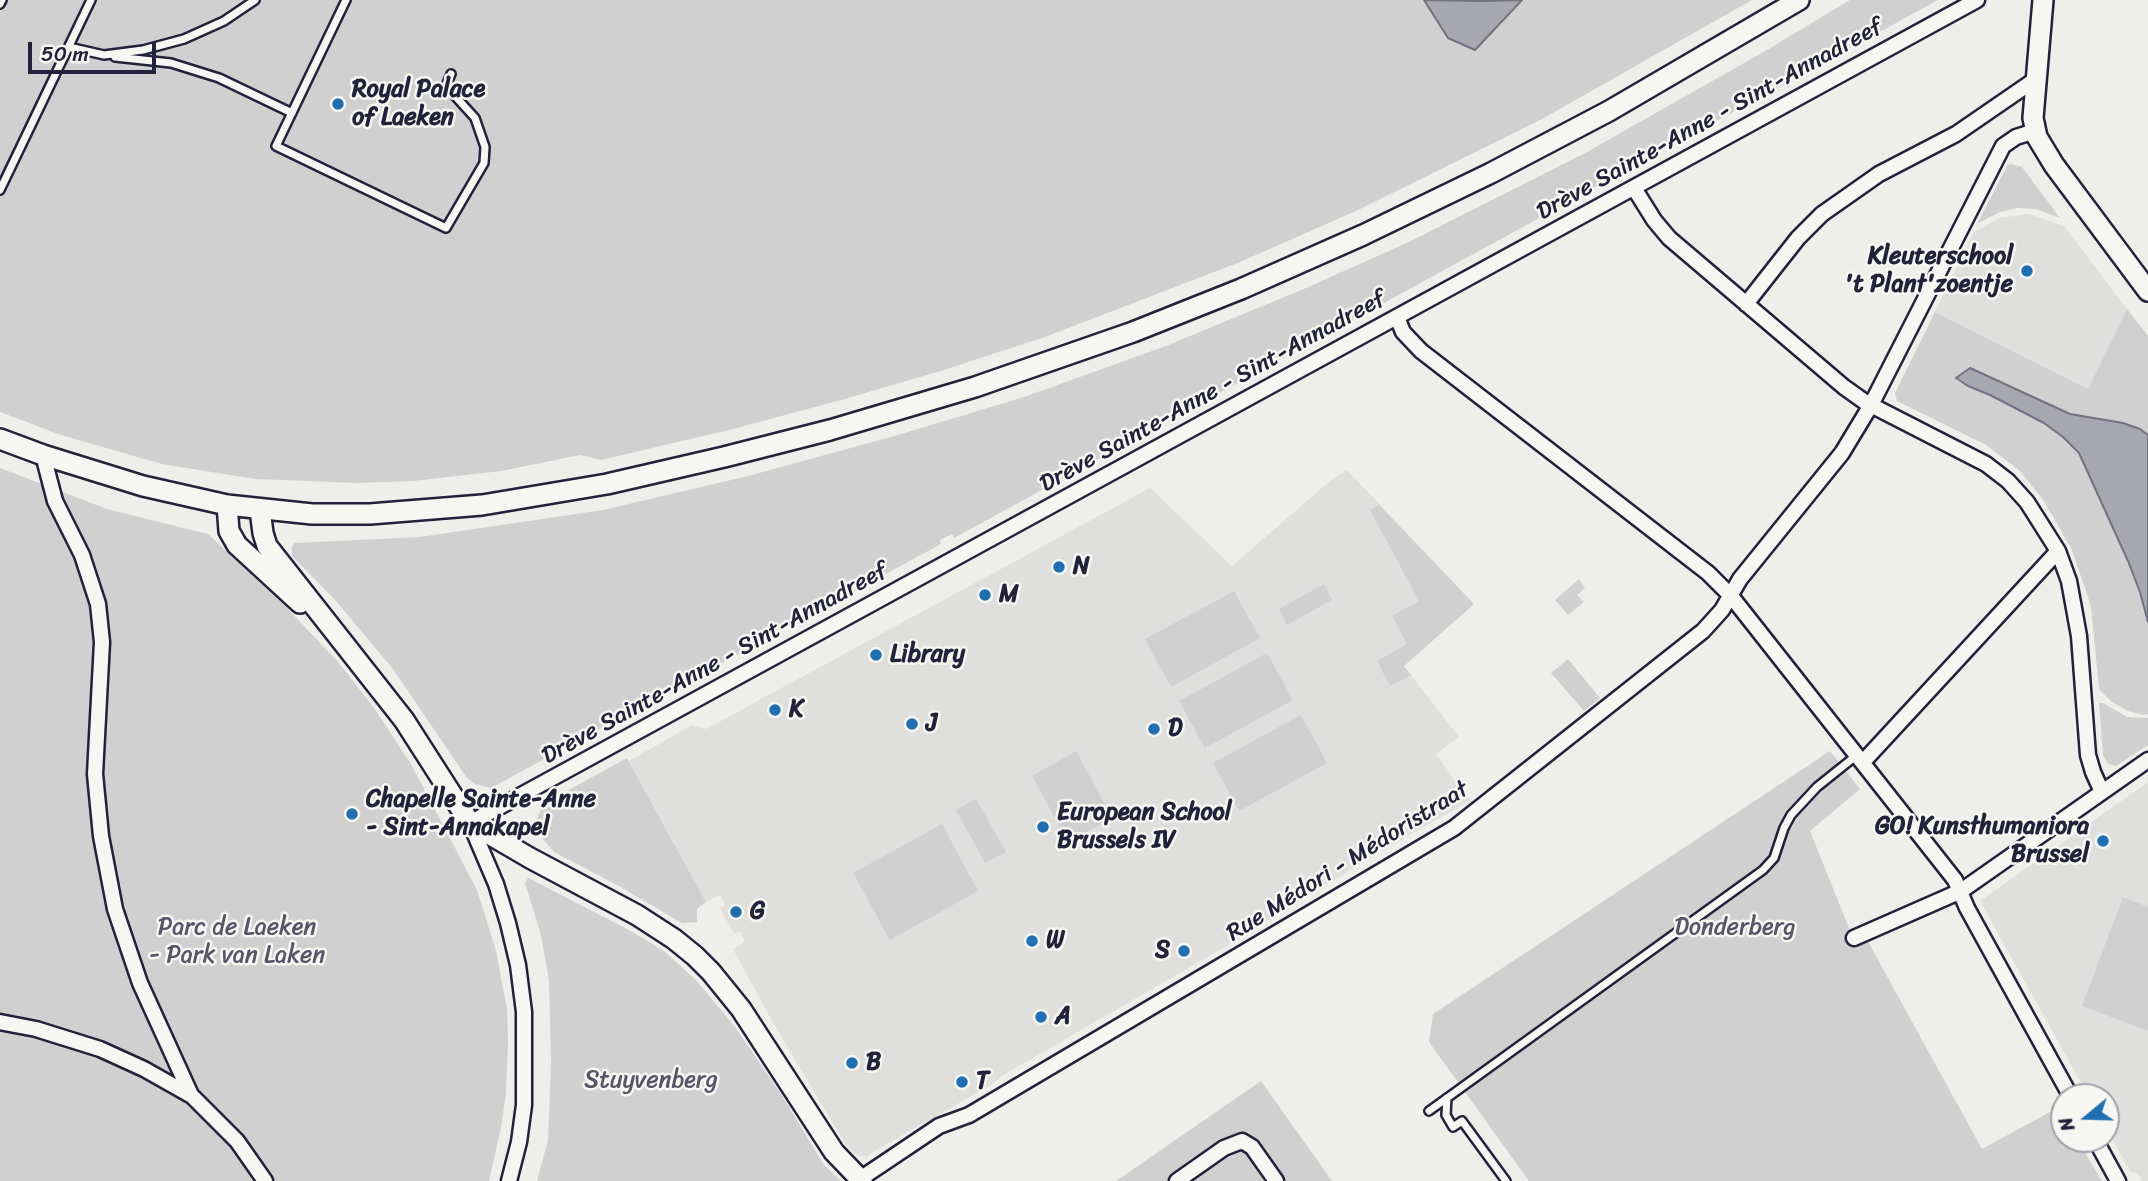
<!DOCTYPE html>
<html>
<head>
<meta charset="utf-8">
<style>
	body { margin:0 }
	#map { position:relative; width:2148px; height:1181px; overflow:hidden; background:#eeeeeb; font-family:Sriracha,sans-serif }
	canvas { display:block }
	.north { position:absolute; left:2050px; top:1083px; width:70px; height:70px; box-sizing:border-box; background:#f6f6f2; border:2px solid #a1a1a9; border-radius:50%; rotate:251deg; font-size:19px; font-weight:700; line-height:28px; text-align:center; color:#22223b }
	.north::after { content:''; display:block; margin:auto; width:24px; height:32px; background:#1f6fb2; clip-path:polygon(50% 0,100% 100%,50% 72%,0 100%) }
	.scale { position:absolute; left:28px; top:42px; width:128px; height:32px; box-sizing:border-box; border:4px solid #22223b; border-top:0; padding-left:9px; font-size:21px; line-height:24px; white-space:nowrap; color:#22223b; -webkit-text-stroke:5px #f6f6f2; paint-order:stroke }
</style>
</head>
<body>
<div id="map">
<canvas width="2148" height="1181"></canvas>
<div class="north">N</div>
<div class="scale">50 m</div>
</div>
<script>
const g = document.querySelector('canvas').getContext('2d');
g.lineJoin = 'round';
function fillPath(path, color) { g.fillStyle = color; g.fill(path, 'evenodd'); }
const shape = rows => new Path2D(rows.map(r => 'M' + r).join(''));
function trace(path, color, width, dash) { g.strokeStyle = color; g.lineWidth = width; g.lineCap = dash ? 'butt' : 'round'; g.setLineDash(dash || []); g.stroke(path); }
function drawText(font, color, halo, rows, align = 'center') {
  g.font = font + ' Sriracha,sans-serif'; g.lineWidth = 5; g.setLineDash([]); g.textBaseline = 'middle'; g.strokeStyle = halo; g.fillStyle = color; for (const [text, x, y, turn = 0] of rows) {
    g.save(); g.translate(x, y); g.rotate((+turn || 0) * Math.PI / 180); g.textAlign = isNaN(turn) ? turn : align; if (halo) g.strokeText(text, 0, 0); g.fillText(text, 0, 0); g.restore();
  }
}
fillPath(shape([
	[2029,214,2064,226,2127,309,2088,389,1935,312,1974,232,1999,218],
	[1347,470,1474,604,1404,666,1459,737,1436,754,1470,801,1388,847,1230,944,1005,1074,991,1085,873,1152,867,1156,856,1155,847,1147,772,1021,733,949,745,942,740,931,734,934,720,908,725,905,720,895,706,902,629,761,692,725,706,729,1150,488,1232,566,1330,481],
	[2148,782,2148,1181,2142,1181,2137,1173,2130,1171,2106,1128,2106,1097,2089,1097,1980,901]
]), '#dfdfde');
fillPath(shape([
	[0,0,1752,0,1542,119,1356,211,1240,262,1045,337,944,370,841,400,733,429,601,460,580,455,501,471,413,481,358,483,255,479,162,464,61,435,0,412],
	[1850,0,1938,0,954,538,952,534,940,540,941,544,491,788,475,784,467,778,393,669,335,600,292,556,292,546,295,543,420,537,603,510,748,476,898,435,1024,397,1166,346,1306,288,1411,241,1587,152,1767,50],
	[2010,164,2022,167,2060,218,2036,209,2017,208,2000,212,1977,224,2007,166],
	[2127,309,2148,336,2148,714,2143,715,2128,711,2112,702,2099,689,2091,607,2086,591,2071,548,2044,501,2020,471,1986,445,1897,401,1895,393,1935,312,2088,389],
	[0,468,107,509,208,534,284,605,339,663,374,708,411,764,477,890,496,951,507,1009,508,1041,506,1093,501,1128,489,1181,0,1181],
	[1379,505,1474,604,1404,666,1411,675,1390,686,1377,661,1407,644,1392,616,1419,601,1370,510],
	[1579,579,1585,588,1577,595,1584,602,1568,615,1555,600],
	[1324,584,1332,600,1287,625,1279,609],
	[1234,591,1260,638,1171,687,1145,639],
	[1267,653,1293,700,1205,748,1179,701],
	[1568,659,1600,698,1584,711,1551,673],
	[2099,703,2103,703,2127,717,2148,718,2148,745,2116,766,2108,764,2103,755],
	[1301,715,1327,763,1239,811,1213,763],
	[1076,751,1112,818,1068,842,1032,776],
	[1830,751,1860,789,1810,831,1855,943,1866,938,1982,1149,2059,1107,2064,1116,2064,1139,2077,1139,2102,1181,1529,1181,1429,1042,1433,1014],
	[627,758,706,902,697,909,697,922,682,923,619,886,554,852,537,832,536,821,543,804],
	[976,799,1006,852,985,863,956,810],
	[942,824,978,891,890,940,853,873],
	[528,878,629,930,664,951,696,980,735,1027,781,1094,824,1165,841,1181,537,1181,548,1140,551,1063,549,981,541,935,525,883],
	[2123,897,2148,907,2148,1031,2082,1006],
	[1261,1081,1332,1181,1116,1181]
]), '#d0d0d1');
const water = shape([
	[1424,0,1483,1,1522,0,1475,50,1448,38,1424,0],
	[1970,368,2070,414,2123,423,2140,429,2148,435,2148,622,2140,592,2128,561,2079,453,2063,437,2044,423,1990,395,1968,386,1956,378,1970,368]
]);
fillPath(water, '#a7a7af');
trace(water, '#727281', 2);
const lane = shape([
	[346,0,276,146,446,228,484,163,485,147,475,118,446,86,451,74],
	[0,4,2,0],
	[69,47,104,55,143,50,184,39,224,21,255,0],
	[115,57,171,63,219,78,292,113],
	[0,190,91,0],
	[1447,1098,1446,1115,1453,1127,1462,1121,1506,1181],
	[1429,1111,1763,870,1774,858,1784,828,1791,815,1817,787,1857,755]
]);
const street = shape([
	[1634,188,1654,220,1669,238,1844,387,1865,402,1986,464,2008,481,2027,502,2058,551,2069,581,2079,636,2088,755,2093,772,2102,792],
	[1746,304,1798,238,1822,214,1879,174,1956,134,2036,79],
	[1397,317,1403,332,1421,351,1708,573,1731,596,1955,880,1967,908,2071,1097],
	[43,455,55,501,82,555,98,604,102,642,95,774,101,836,115,909,140,983,191,1095,237,1141,265,1181],
	[1863,762,2058,551],
	[1854,938,1961,891,2148,760],
	[0,1022,36,1029,100,1049,144,1069,190,1095],
	[2095,1139,2118,1181],
	[860,1179,939,1126,969,1115,1454,828,1703,631,1722,610,1740,579,1842,453,1871,405,2003,146,2016,137,2035,131],
	[509,1181,519,1142,524,1105,524,1012,518,965,508,923,496,884,470,823,1977,0],
	[1177,1181,1224,1148,1242,1141,1252,1147,1276,1181]
]);
const secondary = shape([
	[2043,0,2033,118,2037,137,2054,165,2148,291],
	[0,439,43,455,143,486,227,505,312,514,370,514,482,505,607,484,724,457,830,430,975,387,1133,332,1241,289,1363,235,1491,173,1609,111,1799,0],
	[227,505,229,531,237,545,300,603],
	[260,510,263,533,267,546,404,720,470,823,530,858,637,915,674,939,695,956,711,972,741,1009,834,1152,862,1181]
]);
trace(lane, '#22223b', 12);
trace(street, '#22223b', 19);
trace(secondary, '#22223b', 24);
trace(lane, '#f6f6f2', 7);
trace(street, '#f6f6f2', 14);
trace(secondary, '#f6f6f2', 19);
for (const [x, y, r, color] of [
	[338,104,7,"#1f6fb2"],
	[2027,271,7,"#1f6fb2"],
	[1059,567,7,"#1f6fb2"],
	[985,595,7,"#1f6fb2"],
	[876,655,7,"#1f6fb2"],
	[775,710,7,"#1f6fb2"],
	[912,724,7,"#1f6fb2"],
	[1154,729,7,"#1f6fb2"],
	[352,814,7,"#1f6fb2"],
	[1043,827,7,"#1f6fb2"],
	[2103,841,7,"#1f6fb2"],
	[736,912,7,"#1f6fb2"],
	[1032,941,7,"#1f6fb2"],
	[1184,951,7,"#1f6fb2"],
	[1041,1017,7,"#1f6fb2"],
	[852,1063,7,"#1f6fb2"],
	[962,1082,7,"#1f6fb2"]
]) { const dot = new Path2D(); dot.arc(x, y, r, 0, 2 * Math.PI); g.fillStyle = color; g.fill(dot); trace(dot, '#f6f6f2', 2.5); }
drawText('bold 24px', '#22223b', '#f6f6f2', [
	["Royal Palace",352,90],
	["of Laeken",352,118],
	["Kleuterschool",2013,257,"right"],
	["'t Plant'zoentje",2013,285,"right"],
	["N",1073,567],
	["M",999,595],
	["Library",890,655],
	["K",789,710],
	["J",926,724],
	["D",1168,729],
	["Chapelle Sainte-Anne",366,800],
	["- Sint-Annakapel",366,828],
	["European School",1057,813],
	["Brussels IV",1057,841],
	["GO! Kunsthumaniora",2089,827,"right"],
	["Brussel",2089,855,"right"],
	["G",750,912],
	["W",1046,941],
	["S",1170,951,"right"],
	["A",1055,1017],
	["B",866,1063],
	["T",976,1082]
], 'left');
drawText('24px', '#22223b', '#f6f6f2', [
	["Drève Sainte-Anne - Sint-Annadreef",1710,120,-29],
	["Drève Sainte-Anne - Sint-Annadreef",1213,392,-29],
	["Drève Sainte-Anne - Sint-Annadreef",715,664,-29],
	["Rue Médori - Médoristraat",1348,862,-32]
]);
drawText('24px', '#565668', '#f6f6f2', [
	["Parc de Laeken",237,928],
	["- Park van Laken",237,956],
	["Donderberg",1735,928],
	["Stuyvenberg",651,1081]
]);
</script>
</body>
</html>
